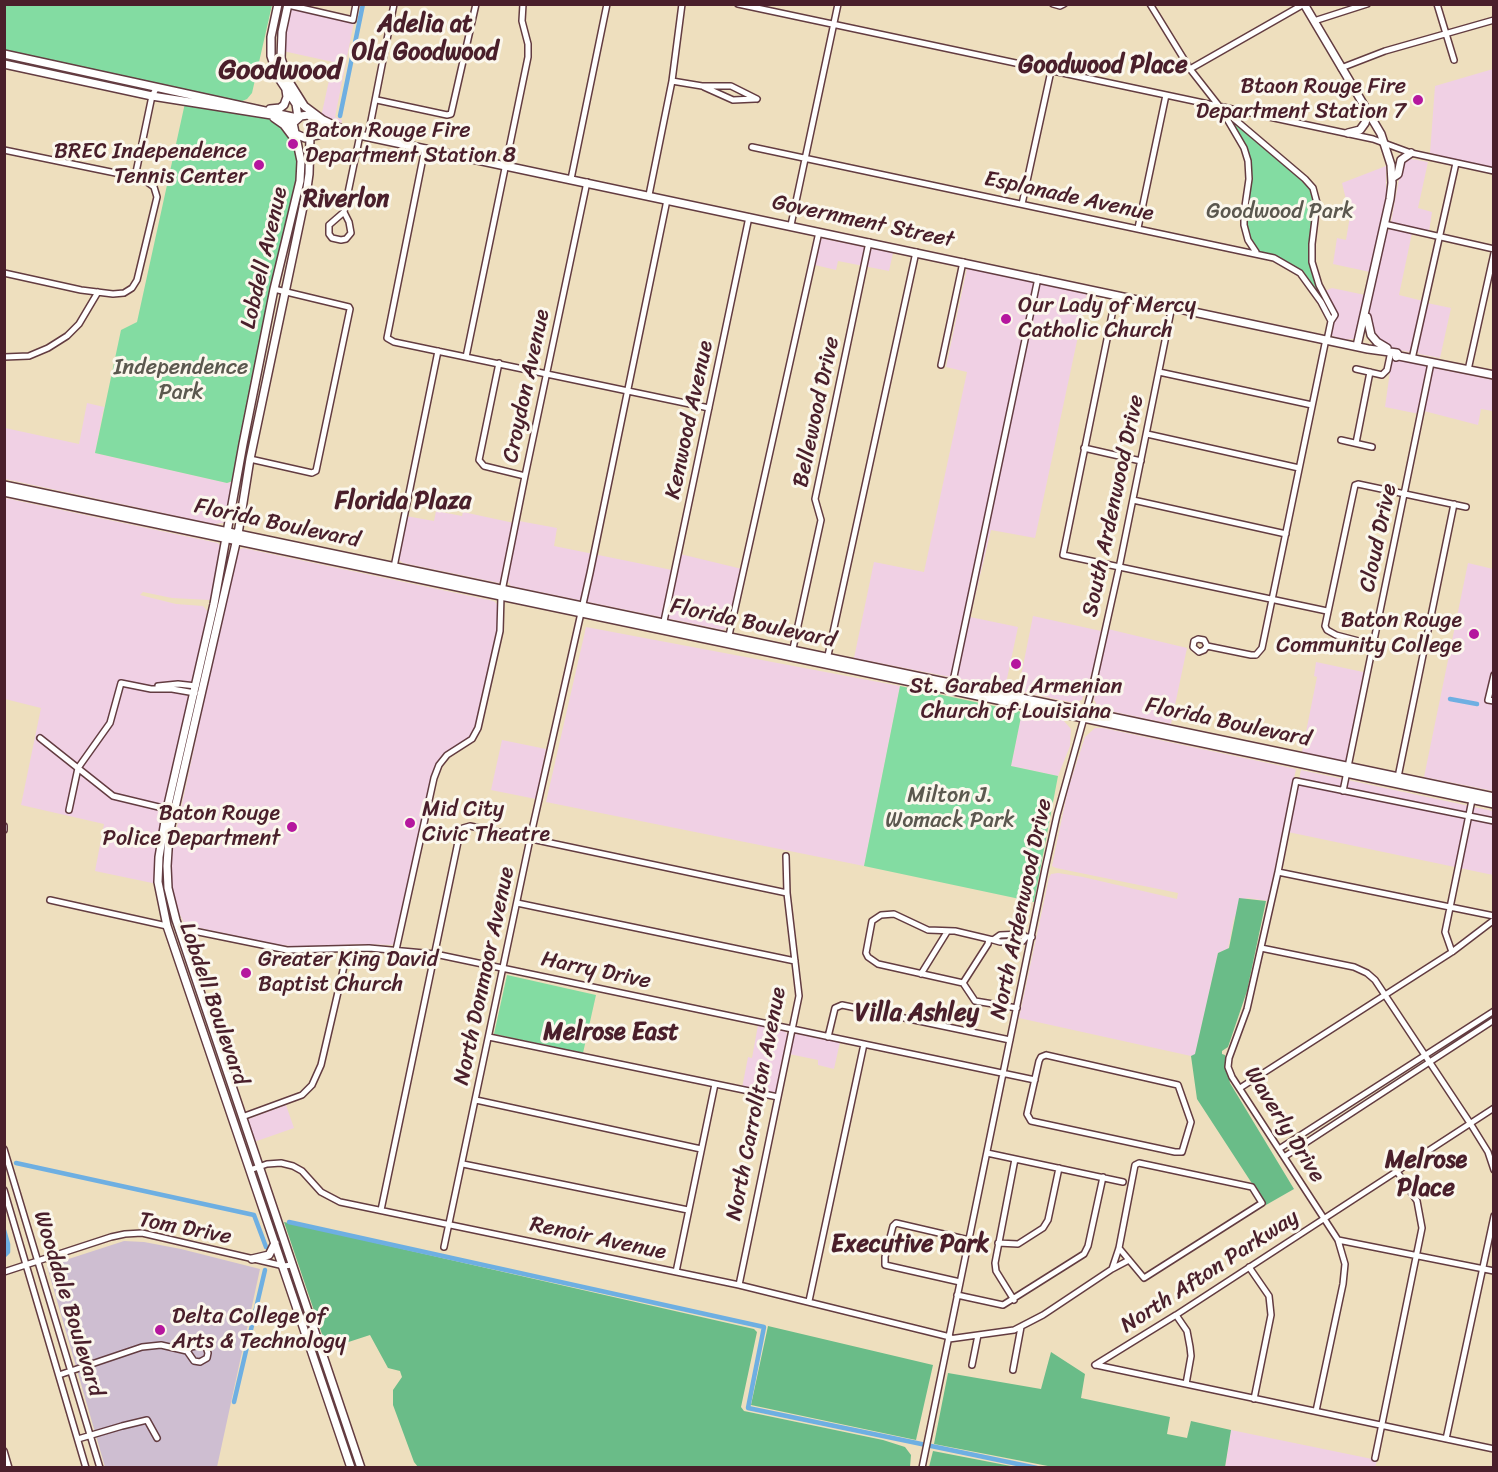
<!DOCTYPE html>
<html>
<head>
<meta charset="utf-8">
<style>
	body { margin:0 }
	#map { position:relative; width:1498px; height:1472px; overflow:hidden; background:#eedfbe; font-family:Sriracha,sans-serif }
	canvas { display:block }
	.frame { position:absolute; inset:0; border:6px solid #4a1f2b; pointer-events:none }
</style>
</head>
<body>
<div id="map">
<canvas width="1498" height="1472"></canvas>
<div class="frame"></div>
</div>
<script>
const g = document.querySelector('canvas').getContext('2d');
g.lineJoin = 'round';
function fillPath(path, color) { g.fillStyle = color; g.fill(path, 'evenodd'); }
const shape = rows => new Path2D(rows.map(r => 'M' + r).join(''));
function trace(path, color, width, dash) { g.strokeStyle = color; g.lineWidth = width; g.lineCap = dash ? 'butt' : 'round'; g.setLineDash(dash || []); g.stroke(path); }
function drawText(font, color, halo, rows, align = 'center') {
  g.font = font + ' Sriracha,sans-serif'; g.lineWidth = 6; g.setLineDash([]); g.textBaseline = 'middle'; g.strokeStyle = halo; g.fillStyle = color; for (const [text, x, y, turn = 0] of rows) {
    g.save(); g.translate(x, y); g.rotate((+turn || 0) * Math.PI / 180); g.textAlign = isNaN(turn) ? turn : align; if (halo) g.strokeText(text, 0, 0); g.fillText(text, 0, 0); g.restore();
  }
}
fillPath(shape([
	[290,9,354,22,335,117,342,120,341,125,321,117,333,62,283,51,283,38],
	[1493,69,1493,169,1430,153,1435,86],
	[1407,158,1428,162,1418,208,1432,212,1429,231,1391,222,1401,168,1404,160],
	[1386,166,1386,199,1370,272,1333,264,1337,238,1346,240,1350,216,1342,183],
	[1392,228,1412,233,1399,295,1423,301,1413,349,1409,352,1390,348,1382,344,1372,331,1368,317,1387,231],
	[820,238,893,253,889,271,838,261,836,270,815,265],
	[967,268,1087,294,1035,538,991,530,970,617,1018,627,1005,688,854,658,874,562,924,572,967,372,946,367],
	[1332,288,1365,295,1354,339,1341,340,1331,335,1336,316,1325,291],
	[1427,303,1451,308,1440,358,1419,354,1417,350],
	[1392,357,1425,364,1427,370,1419,414,1385,407],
	[1434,368,1493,380,1493,411,1481,409,1478,425,1424,411,1432,371],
	[87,403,104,407,95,453,227,483,233,481,230,500,224,523,214,524,5,479,5,428,79,444],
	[5,498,218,543,222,548,210,600,172,598,143,592,140,595,176,604,203,606,208,612,193,681,188,683,173,681,157,683,155,692,179,693,187,695,189,699,158,840,157,884,95,871,104,824,21,805,41,708,5,699],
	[436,511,462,516,463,512,514,523,502,578,499,583,403,563,399,560,398,556,406,516,434,521],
	[519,521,557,528,554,546,672,570,676,553,742,569,728,627,723,630,511,586,508,582,507,576],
	[243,548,494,601,497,604,498,627,476,727,471,737,439,766,395,943,392,945,362,944,301,947,281,945,185,925,175,905,172,885,171,861,175,836,236,554,238,550],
	[1468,563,1493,569,1493,791,1424,777],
	[1033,616,1101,631,1094,667,1082,700,1074,703,1018,691],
	[586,627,900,686,864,866,546,802],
	[1108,629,1187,648,1171,724,1100,709,1097,705,1094,700],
	[1316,662,1368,673,1348,767,1301,757,1317,677,1314,676],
	[1022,712,1063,720,1071,729,1070,746,1058,776,1011,766],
	[1095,728,1103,728,1296,769,1268,901,1247,898,1234,918,1228,949,1218,953,1195,1055,1191,1056,1019,1018,1049,878,1051,874,1058,873,1083,877,1177,899,1178,893,1056,868,1052,866,1068,789,1085,737],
	[502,740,546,749,536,799,491,790],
	[1301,770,1493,811,1493,875,1288,832],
	[758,1025,784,1031,788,1034,776,1092,774,1094,742,1088,748,1057,752,1058],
	[796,1034,840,1042,834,1069,818,1065,818,1060,789,1054,793,1037],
	[286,1105,294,1128,254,1142,248,1119],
	[1231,1430,1377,1460,1375,1468,1225,1468]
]), '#f0d0e4');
fillPath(shape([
	[124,1241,144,1242,181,1249,260,1269,217,1467,105,1467,47,1266]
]), '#cebed1');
fillPath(shape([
	[4,5,272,5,252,93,247,99,240,102,5,53],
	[185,103,266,117,274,121,288,133,298,158,300,176,252,388,245,410,233,481,227,483,95,453,121,330,137,322],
	[1227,114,1304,180,1313,191,1315,197,1310,258,1332,314,1304,274,1288,262,1259,251,1247,234,1245,214,1251,169],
	[900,686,1022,712,1011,766,1058,776,1034,902,864,866],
	[507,975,596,995,583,1053,494,1034]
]), '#83dca2');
fillPath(shape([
	[1239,898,1266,901,1247,991,1228,1047,1222,1051,1222,1054,1225,1055,1230,1083,1294,1189,1266,1205,1197,1099,1191,1056,1195,1054,1218,953,1229,948],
	[284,1222,754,1329,757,1332,741,1407,744,1411,883,1440,905,1447,911,1455,910,1467,418,1467,414,1462,393,1405,393,1390,402,1377,400,1371,388,1368,370,1335,327,1349],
	[768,1326,933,1365,916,1440,751,1405],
	[1051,1352,1085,1374,1081,1398,1170,1417,1167,1434,1187,1438,1191,1421,1231,1430,1225,1467,1053,1467,934,1444,948,1373,1041,1389],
	[933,1451,1016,1467,929,1467]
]), '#6abc88');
trace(shape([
	[340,116,363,4],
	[1450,699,1477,704],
	[16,1163,254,1215,266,1247],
	[289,1222,764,1327,748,1408,1037,1468],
	[4,1230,8,1244,8,1252,4,1256],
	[234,1402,265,1270]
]), '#6eafe2', 4.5);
const minor = shape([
	[738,4,1373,139,1411,153,1494,171],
	[1053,4,1060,6,1064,4],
	[1150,4,1190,69,1219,106,1305,179,1313,188,1317,203,1312,244,1312,262,1319,285,1335,315,1331,321],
	[1437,4,1454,60],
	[288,5,353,20,356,4],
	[1314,21,1367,4],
	[1341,68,1385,51,1494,20],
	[1190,69,1304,4],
	[672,81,702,86,731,86,757,99],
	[704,87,733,100,755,99],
	[377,100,447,115,451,114,476,4],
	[1220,107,1244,148,1248,161,1249,179,1244,213,1244,225,1248,240,1256,252],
	[368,136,394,4],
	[752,147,1274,258,1300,273,1321,302,1331,321,1327,340],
	[425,148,387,338,394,342,709,408],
	[4,150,135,177,147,182,154,187,157,197,137,280,132,288,124,293,113,294,81,290,4,273],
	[135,177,152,96,157,87],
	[571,179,607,4],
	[649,195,672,81,682,4],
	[1022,204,1051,71],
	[344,212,329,225,329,234,332,238,341,240,346,239,351,233,349,222,344,212,360,135],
	[1384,224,1494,249],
	[791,225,838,4],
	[1138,228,1166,95],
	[1116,295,1063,555,1327,611],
	[4,357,29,356,48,348,67,336,79,324,98,292],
	[466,357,528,57,528,44,522,21,523,4],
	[1412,359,1456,163],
	[499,363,479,460,484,466,525,476],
	[941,365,963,262],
	[1356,369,1382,375,1387,370,1390,356],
	[1468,370,1494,253],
	[1159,372,1312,405],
	[1147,434,1299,468],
	[1341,440,1372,447],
	[1356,443,1370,372],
	[1084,448,1141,461],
	[250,459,312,473,316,471,350,309,349,307,274,289],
	[1133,500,1286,534],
	[394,567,438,351],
	[663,626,749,217],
	[728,640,819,232],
	[1374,645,1336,635,1327,630,1325,626,1355,485,1358,484,1466,507],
	[1207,646,1204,640,1198,639,1194,641,1193,647,1199,652,1204,650,1207,646,1251,655,1256,655,1262,648,1326,339],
	[792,653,821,520,815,499,869,242],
	[827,660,916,252],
	[1494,675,1488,700,1494,701],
	[158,686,178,684,196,686],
	[952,686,1038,278],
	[40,738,113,796,167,809],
	[1398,777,1454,504],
	[1343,791,1431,363],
	[69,810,78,768,110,723,121,683,151,689,172,689,195,693],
	[4,826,4,830],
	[1278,872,1494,916],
	[50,900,167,926],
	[517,903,795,961],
	[179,928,287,950,369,948,435,954,1035,1080],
	[1026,937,1023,941,1000,942,993,940,1000,935,1022,934,1026,937,1032,937],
	[993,940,955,931,928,930,894,914,881,915,872,921,866,953,868,957,878,964,963,983,975,1001,1017,1008],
	[1261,948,1354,967,1367,973,1375,980,1470,1123,1488,1152,1494,1170],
	[396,950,434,778,439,765,447,755,472,739,478,728,500,631,501,596,525,476,587,182],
	[1452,952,1445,932,1472,800],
	[921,974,947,932],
	[963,983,988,944,989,939],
	[489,1037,778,1097],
	[828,1037,835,1008,842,1005,1010,1040],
	[1046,1055,1178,1085,1191,1122,1182,1152,1175,1152,1031,1121,1027,1114,1039,1061,1041,1057,1046,1055],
	[1240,1088,1452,952,1494,920],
	[476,1100,701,1149],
	[242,1117,302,1095,312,1085,321,1065,348,949],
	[4,1149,100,1468],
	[1279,1149,1494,1011],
	[987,1153,1123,1182],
	[1284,1157,1494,1020],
	[463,1164,688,1210],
	[250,1170,267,1164,281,1163,293,1166,302,1171,321,1192,340,1202,739,1285,950,1337],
	[4,1190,86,1468],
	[381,1210,459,837,463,828,470,826,787,893],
	[1338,1240,1494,1271],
	[998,1243,1018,1244,1043,1228,1048,1220,1059,1168],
	[444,1247,530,839,590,573,667,200],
	[1249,1267,1269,1296,1271,1315,1254,1399],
	[1112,1269,1129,1260],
	[4,1272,111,1237,125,1234,142,1233,284,1266,292,1265],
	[676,1272,715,1084],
	[960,1282,885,1265,885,1257,893,1226,896,1223,969,1240],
	[739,1285,799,996,787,893,786,856],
	[957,1295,1003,1305,1084,1254,1088,1246,1103,1177],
	[1014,1300,996,1271,995,1263,1015,1159],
	[809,1301,864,1044],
	[1176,1315,1187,1331,1190,1347,1191,1356,1186,1384],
	[949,1339,1014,1330,1043,1315,1112,1269,1119,1248,1135,1165,1139,1163,1252,1187,1262,1203,1144,1278,1119,1248],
	[972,1365,978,1335],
	[1095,1365,1176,1315,1494,1108],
	[1096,1365,1494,1449],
	[1013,1370,1021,1327],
	[59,1375,142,1347,161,1345,187,1351,191,1347,201,1345,206,1347,208,1353,207,1358,200,1362,194,1361,187,1351],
	[1316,1411,1343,1284,1345,1264,1338,1240,1232,1077,1228,1067,1229,1058,1247,1009,1278,872,1296,781,1494,821],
	[78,1439,122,1426,147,1420,157,1438],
	[1446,1439,1494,1216],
	[4,1451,9,1468],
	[1375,1458,1422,1228,1417,1201,1396,1170],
	[922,1468,1045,869,1057,815,1092,689,1119,568,1172,306]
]);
const major = shape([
	[278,4,271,37,271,56,278,77,296,104,298,117],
	[288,4,282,32,281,58,288,80,305,107],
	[1304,4,1381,134,1391,165,1392,183,1390,199,1357,346],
	[4,54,297,118],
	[4,64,152,96,278,116,287,120,293,127],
	[303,105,323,120,350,133,1368,349,1397,353,1399,356],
	[270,109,280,108,284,105,287,97,286,90],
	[274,118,284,125,293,137],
	[313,118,308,115,301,116,293,123,301,161,300,181,274,289,243,444,214,604,167,809,159,857,158,882,167,926,351,1468],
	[316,123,324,127,337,128],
	[1348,133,1360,130,1365,123,1368,113],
	[296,134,305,138,314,134,317,126,312,117],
	[312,136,331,133,348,133],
	[310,137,309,174,307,188,250,459,238,534,169,834,167,866,168,888,176,920,361,1468],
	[1392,178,1398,174,1401,160,1411,153],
	[1367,317,1371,335,1377,342,1387,348],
	[1396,357,1399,356,1494,375],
	[4,485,1494,797],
	[4,492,1494,804],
	[252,1259,269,1255,275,1243]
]);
trace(minor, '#633c41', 8);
trace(major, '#633c41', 10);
trace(minor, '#fff', 5);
trace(major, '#fff', 7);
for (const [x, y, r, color] of [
	[1418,100,6,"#b5179e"],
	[293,144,6,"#b5179e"],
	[259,165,6,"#b5179e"],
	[1006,319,6,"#b5179e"],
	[1474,634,6,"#b5179e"],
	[1016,664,6,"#b5179e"],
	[410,823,6,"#b5179e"],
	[292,827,6,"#b5179e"],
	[246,973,6,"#b5179e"],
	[160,1330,6,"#b5179e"]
]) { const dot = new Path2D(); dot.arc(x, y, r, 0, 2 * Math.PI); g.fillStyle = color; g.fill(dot); trace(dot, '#fbf7ec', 2); }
drawText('22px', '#4a1f2b', '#fbf7ec', [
	["Btaon Rouge Fire",1406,87,"right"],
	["Department Station 7",1406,112,"right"],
	["Baton Rouge Fire",305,131],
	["Department Station 8",305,156],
	["BREC Independence",247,152,"right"],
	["Tennis Center",247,177,"right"],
	["Our Lady of Mercy",1018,306],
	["Catholic Church",1018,331],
	["Baton Rouge",1462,621,"right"],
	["Community College",1462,646,"right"],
	["St. Garabed Armenian",1016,687,"center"],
	["Church of Louisiana",1016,712,"center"],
	["Mid City",422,810],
	["Civic Theatre",422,835],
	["Baton Rouge",280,814,"right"],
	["Police Department",280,839,"right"],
	["Greater King David",258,960],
	["Baptist Church",258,985],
	["Delta College of",172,1317],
	["Arts & Technology",172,1342]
], 'left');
drawText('22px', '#4a1f2b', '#fbf7ec', [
	["Esplanade Avenue",1069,197,12],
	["Government Street",863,222,12],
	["Lobdell Avenue",265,258,-77],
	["Croydon Avenue",527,386,-78],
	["Bellewood Drive",817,412,-78],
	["Kenwood Avenue",690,420,-78],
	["South Ardenwood Drive",1114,506,-78],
	["Florida Boulevard",277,524,12],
	["Cloud Drive",1379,538,-78],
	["Florida Boulevard",753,624,12],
	["Florida Boulevard",1228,723,12],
	["North Ardenwood Drive",1022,909,-78],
	["Harry Drive",596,971,12],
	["North Donmoor Avenue",485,976,-78],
	["Lobdell Boulevard",213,1004,71],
	["North Carrollton Avenue",757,1104,-79],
	["Waverly Drive",1284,1125,58],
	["Tom Drive",185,1229,11],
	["Renoir Avenue",598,1239,12],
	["North Afton Parkway",1210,1272,-33],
	["Wooddale Boulevard",68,1304,73]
]);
drawText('22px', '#5b584f', '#fbf7ec', [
	["Goodwood Park",1280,212],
	["Independence",181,368],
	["Park",181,393],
	["Milton J.",950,796],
	["Womack Park",950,821]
]);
drawText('bold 24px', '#4a1f2b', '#fbf7ec', [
	["Adelia at",425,25],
	["Old Goodwood",425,53],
	["Goodwood Place",1103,66],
	["Riverlon",346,200],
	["Florida Plaza",403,502],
	["Villa Ashley",917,1014],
	["Melrose East",611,1033],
	["Melrose",1426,1161],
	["Place",1426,1189],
	["Executive Park",910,1245]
]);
drawText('bold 28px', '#4a1f2b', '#fbf7ec', [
	["Goodwood",280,71]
]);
</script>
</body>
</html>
